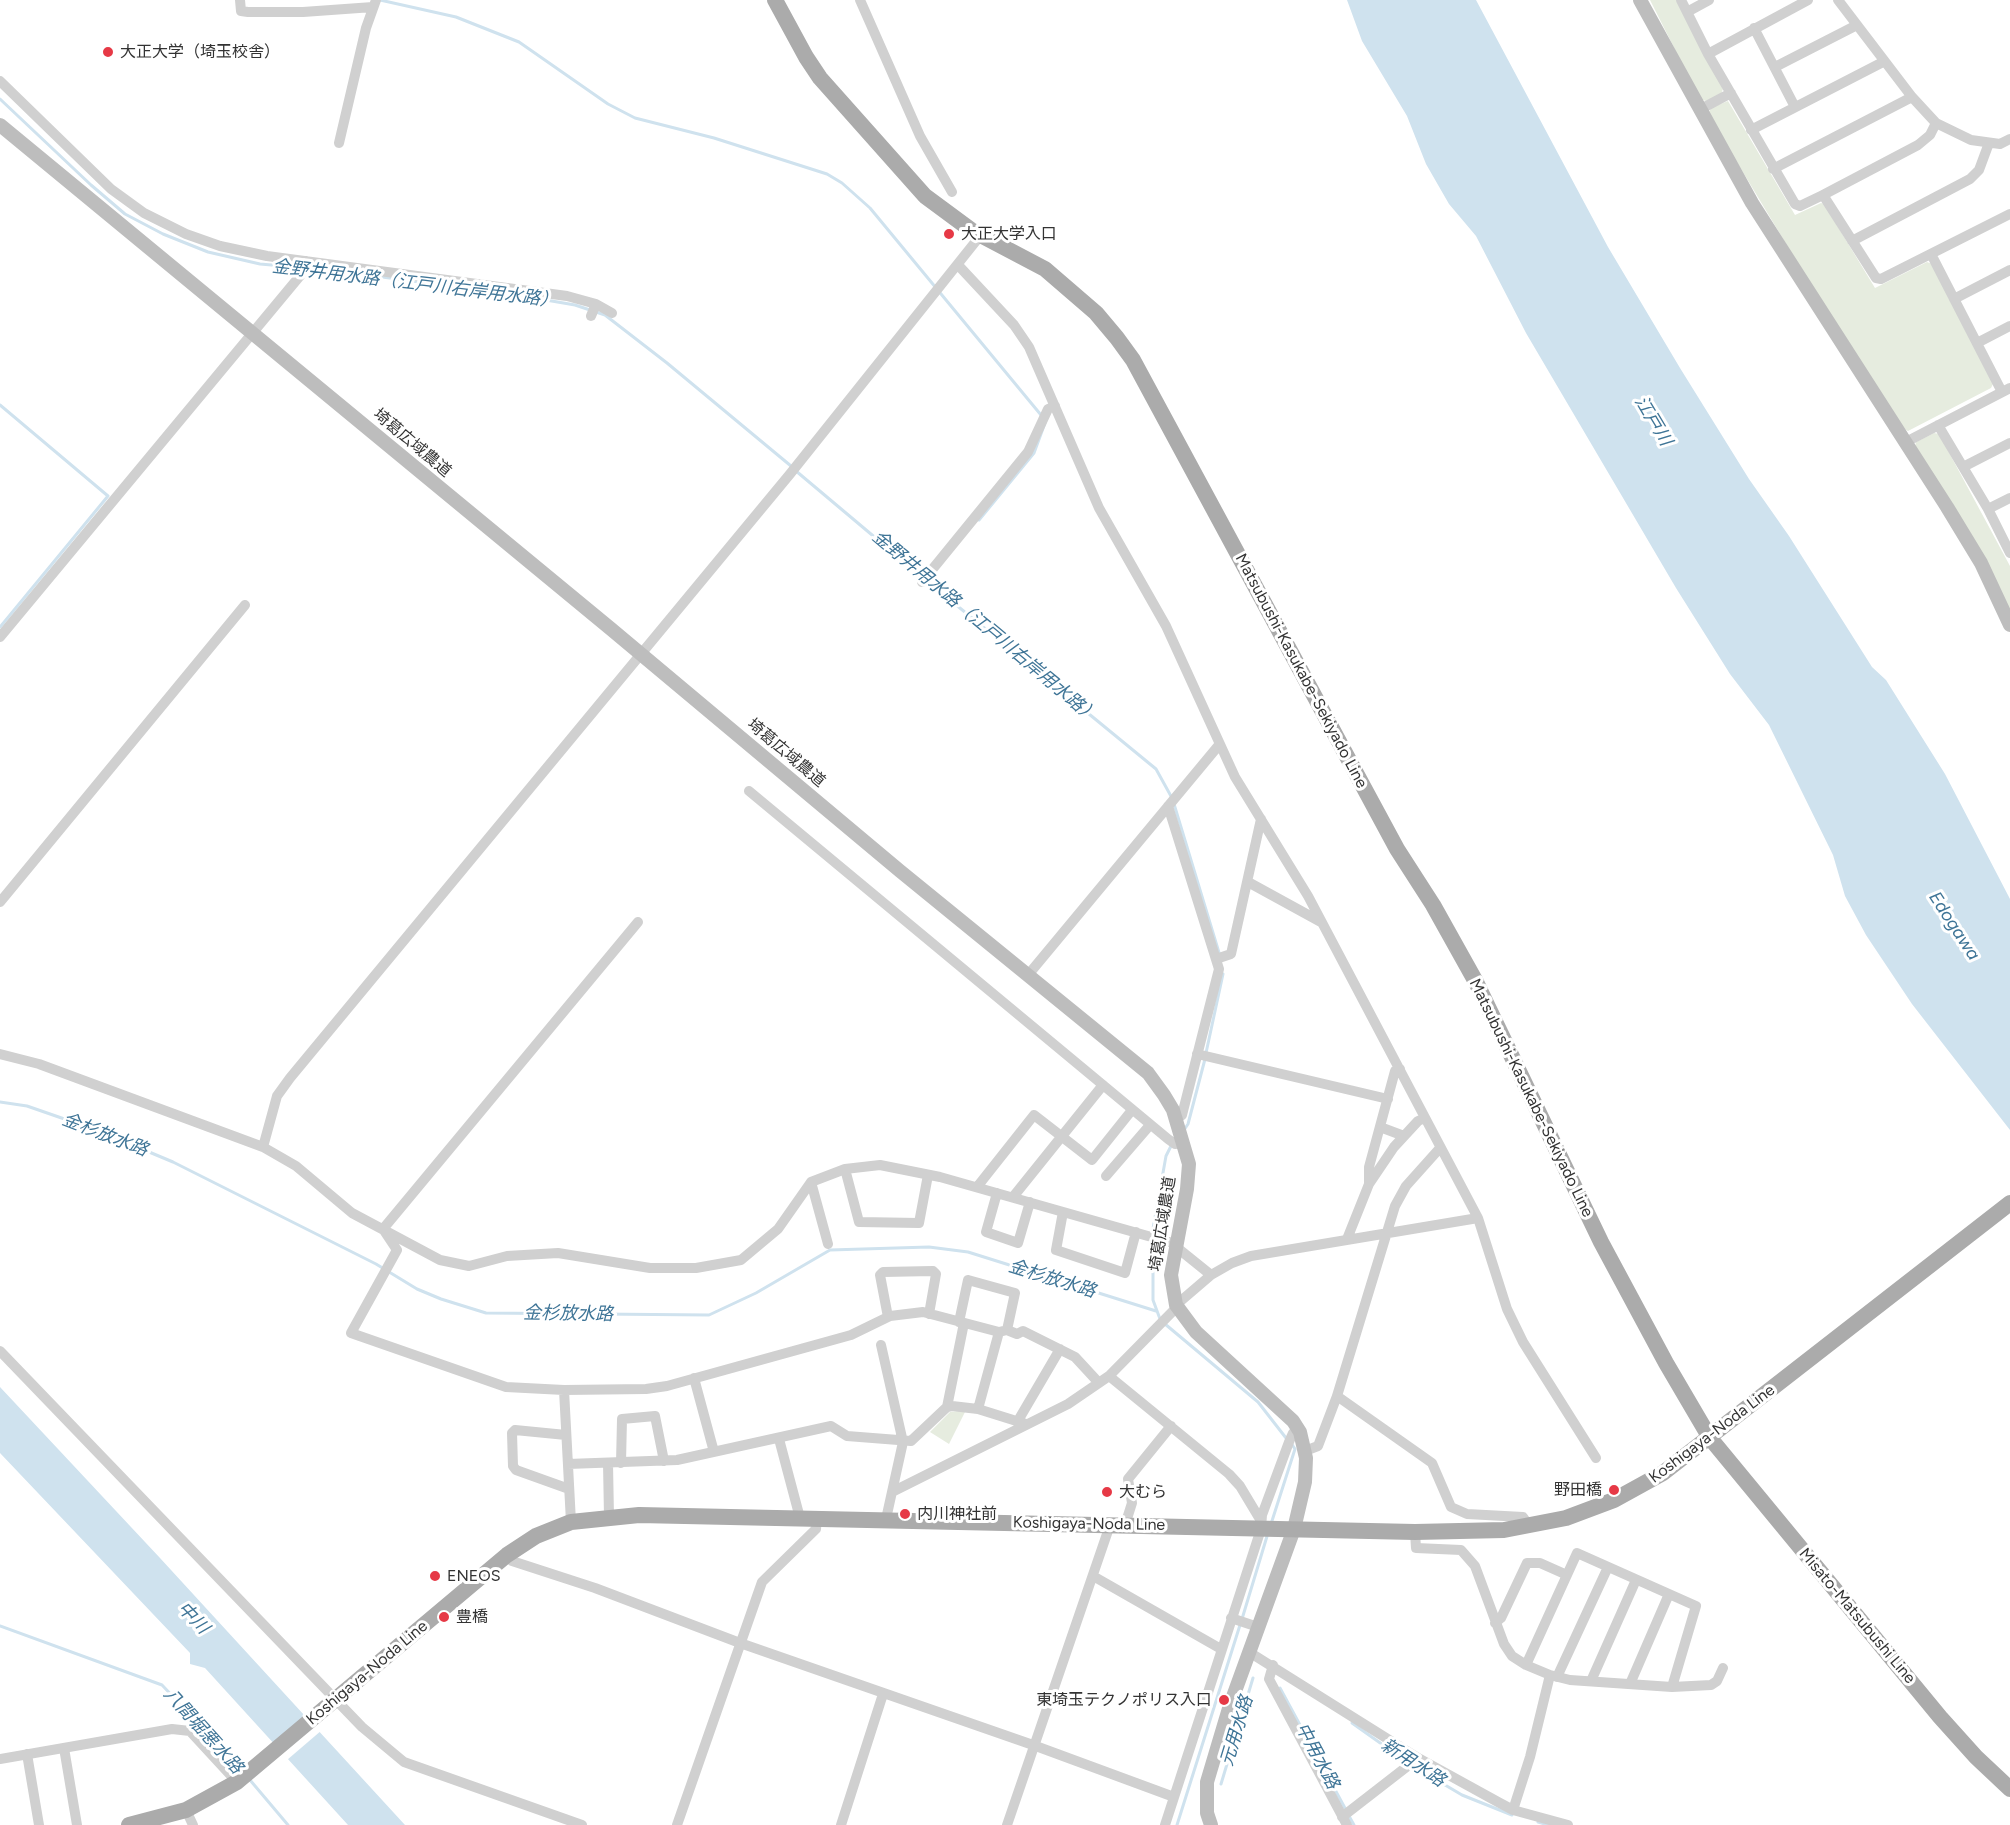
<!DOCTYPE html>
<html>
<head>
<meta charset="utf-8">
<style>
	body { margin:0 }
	canvas { display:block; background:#fff }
</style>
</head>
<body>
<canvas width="2010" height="1825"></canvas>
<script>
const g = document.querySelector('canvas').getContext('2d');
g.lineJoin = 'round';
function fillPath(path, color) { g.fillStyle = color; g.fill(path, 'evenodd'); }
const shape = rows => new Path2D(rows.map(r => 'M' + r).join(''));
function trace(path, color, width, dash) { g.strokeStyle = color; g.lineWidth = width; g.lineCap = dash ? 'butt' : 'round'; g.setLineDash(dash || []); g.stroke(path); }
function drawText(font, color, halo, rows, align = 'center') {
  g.font = font + ' Figtree,"Noto Sans JP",sans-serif'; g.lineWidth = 6; g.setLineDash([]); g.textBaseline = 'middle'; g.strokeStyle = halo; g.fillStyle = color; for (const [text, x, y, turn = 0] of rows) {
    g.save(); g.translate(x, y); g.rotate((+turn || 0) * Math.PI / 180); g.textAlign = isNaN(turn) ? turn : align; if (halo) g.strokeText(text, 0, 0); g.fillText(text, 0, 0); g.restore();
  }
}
fillPath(shape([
	[1650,0,1678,0,1723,89,1721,94,1706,101,1700,99],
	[1728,101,1795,215,1821,203,1824,204,1875,288,1927,262,1932,264,1993,384,1991,388,1908,431,1904,429,1836,327,1708,114,1711,108],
	[1934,433,1939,434,2010,566,2010,611,1915,447,1916,442],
	[966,1410,949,1444,930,1432,950,1412]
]), '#e6ecdf');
fillPath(shape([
	[1347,0,1476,0,1608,247,1680,368,1749,479,1789,536,1872,667,1886,680,1945,774,2010,899,2010,1130,1912,1004,1866,935,1845,896,1833,855,1769,725,1730,674,1676,588,1526,333,1476,236,1449,204,1426,164,1407,116,1362,41],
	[0,1387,160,1558,405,1825,348,1825,205,1668,190,1664,190,1653,0,1453]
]), '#cfe2ee');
fillPath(shape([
	[309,1716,322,1730,287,1760,274,1746]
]), '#fff');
trace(shape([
	[380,0,456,17,519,42,608,104,635,118,714,138,827,174,842,183,870,208,1041,415],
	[0,99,91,185,125,214,163,234,208,252,260,264,329,270,511,294,575,305,605,315,667,363,791,466],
	[0,405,108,496,0,627],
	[796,471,922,577],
	[979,520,1034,453,1045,423],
	[927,581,1156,769,1172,798],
	[1174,804,1220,956],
	[1206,1053,1223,974],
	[0,1102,27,1106,99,1131,173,1162,376,1264,417,1289,441,1299,486,1313,709,1315,756,1293,830,1250,929,1247,968,1252,1156,1311],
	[1184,1130,1188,1124,1205,1059],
	[1152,1234,1166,1156,1172,1144],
	[1153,1240,1153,1300,1160,1319],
	[1165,1324,1258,1402,1286,1438],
	[1271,1524,1295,1449,1291,1443],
	[1242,1619,1268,1533],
	[0,1626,162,1685,242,1770],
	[1280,1688,1346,1810],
	[1352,1723,1407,1762],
	[1413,1766,1462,1795,1512,1815],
	[250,1780,288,1825],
	[1221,1784,1253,1678],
	[1349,1816,1354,1825],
	[1538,1822,1548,1825],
	[1177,1825,1240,1625]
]), '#cfe2ee', 3);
trace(shape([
	[240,0,241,11,248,12,303,12,373,7],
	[860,0,920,136,952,192],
	[1681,0,1708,54,1795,204,1800,206,1823,195,1876,278,1881,279,2010,214],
	[1838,0,1912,97,1936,123,1971,140,2000,144,2010,139],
	[1687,12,1709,0],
	[1754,28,1795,107],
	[1708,54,1808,0],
	[1775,67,1857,25],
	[0,81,111,189,144,213,186,234,220,246,267,256,567,296,596,304,612,313],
	[1699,110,1731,93],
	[1751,130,1883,62],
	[339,143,366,28,376,0],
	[1773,169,1912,97],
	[1823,195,1918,145,1930,135,1936,123],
	[1852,241,1970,179,1979,170,1989,143],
	[1931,254,2002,392],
	[958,265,1014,325,1029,347,1099,508,1166,626,1235,777,1308,896,1478,1218,1507,1309,1523,1342,1596,1458],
	[1954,299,2010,270],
	[591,316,596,304],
	[1977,343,2010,326],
	[1938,425,1988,509,2010,553],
	[1904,443,2010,388],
	[1963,467,2010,443],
	[1988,509,2010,498],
	[922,582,1028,452,1048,409,1055,406],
	[0,637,304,271,306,261],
	[749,791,1168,1139,1175,1144,1184,1143],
	[1168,806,1219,969,1182,1115,1176,1119],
	[1248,882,1321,922],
	[0,902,245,605],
	[1216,959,1231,954,1261,819],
	[1028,975,1219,745],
	[0,1054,39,1064,263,1147,296,1166,352,1213,440,1260,469,1266,507,1256,558,1253,650,1268,696,1268,741,1260,778,1229,811,1182,845,1169,880,1165,940,1177,1176,1244],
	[1197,1054,1388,1099],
	[1380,1127,1404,1136],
	[263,1147,277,1096,290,1078,790,474,980,236],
	[845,1169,859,1222,919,1223,928,1175],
	[1106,1176,1150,1125],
	[811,1182,828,1244],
	[1369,1183,1369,1167,1395,1071,1400,1069],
	[977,1187,1034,1115,1092,1160,1132,1110],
	[997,1193,986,1232,1018,1243,1030,1202],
	[1013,1197,1103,1085],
	[1063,1212,1056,1250,1125,1273,1136,1232],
	[383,1229,638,922],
	[385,1232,397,1250,351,1333,506,1387,564,1390,646,1389,667,1386,851,1335,890,1316,923,1312,999,1332,1007,1330,1017,1334,1023,1331,1075,1357,1099,1383],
	[1347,1239,1369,1184,1394,1147,1418,1121,1425,1118],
	[1175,1246,1211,1275],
	[1176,1305,1211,1275,1232,1263,1251,1256,1478,1218],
	[888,1317,880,1275,883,1272,933,1271,936,1274,929,1314],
	[959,1322,968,1280,1015,1293,1007,1330],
	[881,1345,903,1442,886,1519],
	[0,1351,362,1727,404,1762,582,1825],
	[1109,1376,1229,1474,1240,1486,1261,1521],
	[694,1378,714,1452],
	[564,1390,571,1522],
	[1337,1396,1432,1463,1451,1507,1467,1514,1523,1517,1530,1527],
	[947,1407,964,1323],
	[978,1409,999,1332],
	[1019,1419,1060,1349],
	[566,1435,515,1430,512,1433,513,1466,516,1470,569,1489],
	[779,1439,800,1518],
	[1305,1451,1318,1446,1337,1396,1395,1206,1406,1186,1440,1148],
	[608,1463,609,1517],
	[621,1463,622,1419,655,1416,664,1461],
	[568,1464,677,1460,831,1426,847,1436,911,1441,947,1407,952,1406,978,1409,1026,1424],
	[892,1492,1068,1404,1109,1376,1177,1307],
	[1125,1525,1132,1503,1128,1479,1171,1426],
	[1415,1532,1416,1548,1461,1550,1475,1566,1504,1644,1512,1656,1526,1665,1550,1675,1570,1680,1672,1687,1711,1685,1717,1681,1723,1668],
	[507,1555,512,1561,595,1588,740,1643,1033,1745,1174,1797],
	[1093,1576,1221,1649],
	[1231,1618,1258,1627],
	[1495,1623,1501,1618,1527,1563,1540,1563,1567,1575],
	[1249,1652,1418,1758,1498,1802,1513,1810,1568,1825],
	[1273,1665,1269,1679,1347,1825],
	[1526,1665,1577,1553,1696,1606,1672,1687],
	[1557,1677,1608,1567],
	[1591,1681,1636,1580],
	[1630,1684,1669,1594],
	[64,1748,77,1825],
	[27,1754,39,1825],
	[0,1759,172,1729,190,1731,237,1782],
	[186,1810,193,1825],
	[1513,1810,1530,1757,1550,1675],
	[1342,1817,1418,1758],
	[677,1825,762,1582,816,1529,817,1518],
	[841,1825,883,1694],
	[1007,1825,1110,1525],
	[1165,1825,1261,1529,1262,1515,1289,1442,1293,1433,1300,1432]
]), '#d0d0d0', 10);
trace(shape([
	[1640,0,1752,203,1947,507,1981,563,2010,625],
	[0,125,611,629,900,871,1148,1073,1164,1095,1173,1110,1189,1164,1187,1189,1171,1275,1176,1305,1196,1332,1293,1421,1300,1432,1306,1458,1305,1482,1294,1529,1230,1705,1207,1782,1207,1813,1211,1825]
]), '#bdbdbd', 14);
trace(shape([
	[775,0,806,57,820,78,925,196,971,230,1045,269,1096,313,1117,338,1133,360,1397,849,1433,905,1476,982,1601,1242,1666,1363,1710,1438,1940,1717,1976,1757,2010,1789],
	[129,1825,186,1810,237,1782,507,1555,536,1536,571,1522,639,1515,1415,1532,1504,1530,1566,1518,1614,1500,1663,1473,2010,1203]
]), '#ababab', 16);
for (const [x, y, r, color] of [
	[108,52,6,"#e63946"],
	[949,234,6,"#e63946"],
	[1614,1490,6,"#e63946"],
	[1107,1492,6,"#e63946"],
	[905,1514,6,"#e63946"],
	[435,1576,6,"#e63946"],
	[444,1617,6,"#e63946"],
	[1224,1700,6,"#e63946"]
]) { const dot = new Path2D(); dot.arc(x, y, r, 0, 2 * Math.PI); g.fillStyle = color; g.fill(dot); trace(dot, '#fff', 2); }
drawText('16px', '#333', '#fff', [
	["大正大学（埼玉校舎）",120,52],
	["大正大学入口",961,234],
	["野田橋",1602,1490,"right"],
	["大むら",1119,1492],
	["内川神社前",917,1514],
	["ENEOS",447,1576],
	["豊橋",456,1617],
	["東埼玉テクノポリス入口",1212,1700,"right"]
], 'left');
drawText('16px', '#333', '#fff', [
	["埼葛広域農道",412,443,40],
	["Matsubushi-Kasukabe-Sekiyado Line",1301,671,62],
	["埼葛広域農道",786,753,40],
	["Matsubushi-Kasukabe-Sekiyado Line",1531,1098,64],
	["埼葛広域農道",1163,1224,-81],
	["Koshigaya-Noda Line",1712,1434,-37],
	["Koshigaya-Noda Line",1089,1524,1],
	["Misato-Matsubushi Line",1857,1616,50],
	["Koshigaya-Noda Line",367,1673,-40]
]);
drawText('italic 18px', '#3f7597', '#fff', [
	["金野井用水路（江戸川右岸用水路）",415,284,7],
	["江戸川",1653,421,59],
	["金野井用水路（江戸川右岸用水路）",985,627,40],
	["Edogawa",1954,926,57],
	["金杉放水路",105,1135,21],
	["金杉放水路",1052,1279,17],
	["金杉放水路",568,1314,1],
	["中川",193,1618,46],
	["八間堀悪水路",203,1731,48],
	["元用水路",1237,1731,-73],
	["中用水路",1317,1756,62],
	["新用水路",1413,1763,33]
]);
</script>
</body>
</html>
